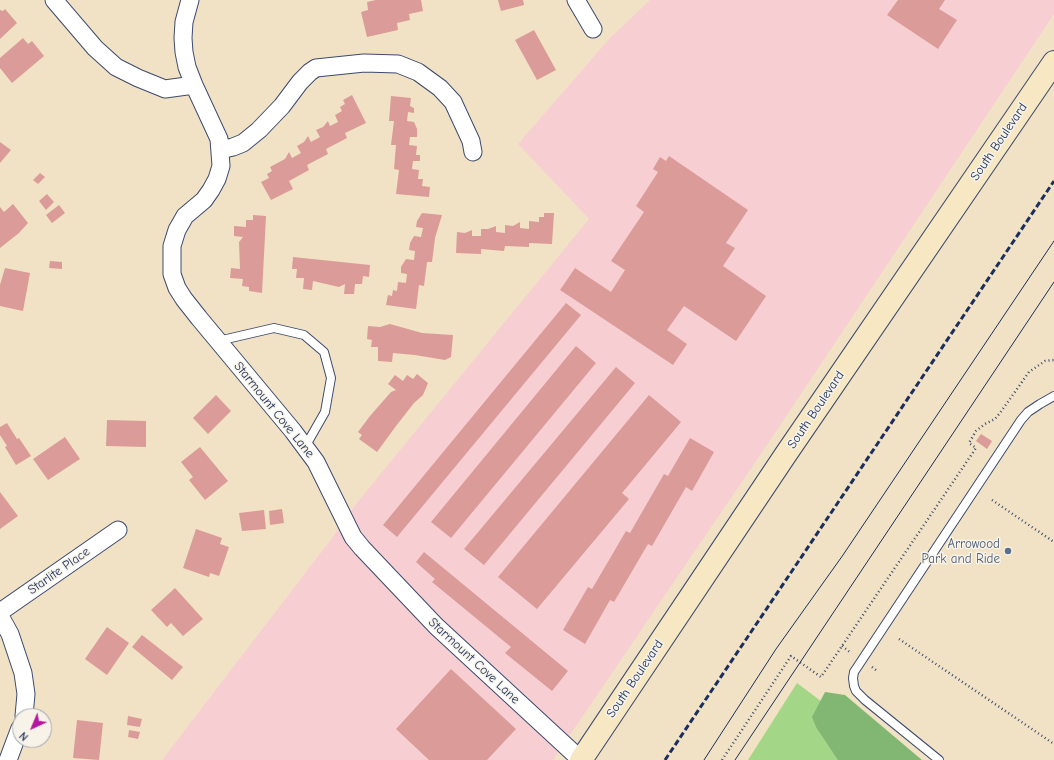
<!DOCTYPE html>
<html>
<head>
<meta charset="utf-8">
<style>
	body { margin:0 }
	#map { position:relative; width:1054px; height:760px; overflow:hidden; background:#f1e2c5; font-family:"Comic Neue",sans-serif }
	canvas { display:block }
	.north { position:absolute; left:12px; top:708px; width:40px; height:40px; box-sizing:border-box; background:#f7f3e8; border:1px solid #9fa5b1; border-radius:50%; rotate:224deg; font-size:11px; font-weight:700; line-height:16px; text-align:center; color:#1b2f5e }
	.north::after { content:''; display:block; margin:auto; width:14px; height:18px; background:#b5179e; clip-path:polygon(50% 0,100% 100%,50% 72%,0 100%) }
</style>
</head>
<body>
<div id="map">
<canvas width="1054" height="760"></canvas>
<div class="north">N</div>
</div>
<script>
const g = document.querySelector('canvas').getContext('2d');
g.lineJoin = 'round';
function fillPath(path, color) { g.fillStyle = color; g.fill(path, 'evenodd'); }
const shape = rows => new Path2D(rows.map(r => 'M' + r).join(''));
function trace(path, color, width, dash) { g.strokeStyle = color; g.lineWidth = width; g.lineCap = dash ? 'butt' : 'round'; g.setLineDash(dash || []); g.stroke(path); }
function drawText(font, color, halo, rows, align = 'center') {
  g.font = font + ' "Comic Neue",sans-serif'; g.lineWidth = 3; g.setLineDash([]); g.textBaseline = 'middle'; g.strokeStyle = halo; g.fillStyle = color; for (const [text, x, y, turn = 0] of rows) {
    g.save(); g.translate(x, y); g.rotate((+turn || 0) * Math.PI / 180); g.textAlign = isNaN(turn) ? turn : align; if (halo) g.strokeText(text, 0, 0); g.fillText(text, 0, 0); g.restore();
  }
}
fillPath(shape([
	[650,0,1054,0,1054,14,771,439,553,760,162,760,332,538,356,504,589,219,518,144,610,38]
]), '#f7cfd3');
fillPath(shape([
	[797,683,899,760,748,760]
]), '#a3d686');
fillPath(shape([
	[825,692,845,695,922,760,838,760,816,727,812,717]
]), '#82b773');
fillPath(shape([
	[376,0,421,0,423,11,409,14,410,20,397,23,398,30,367,37,361,12,368,10,367,2],
	[498,0,523,0,524,5,501,11],
	[898,0,945,0,939,9,957,20,938,49,887,15],
	[5,9,17,23,0,39,0,10,3,11],
	[534,30,556,70,537,80,515,40],
	[23,38,28,44,32,41,44,56,12,83,0,68,0,58],
	[352,95,366,123,345,133,347,138,326,149,328,154,307,165,309,170,289,181,293,189,271,200,261,182,269,178,267,174,272,171,270,167,285,159,289,152,292,158,301,153,297,146,304,142,308,136,311,142,320,137,316,130,323,127,328,121,330,126,338,122,335,115,342,111,340,107,345,104,343,100],
	[391,96,411,98,410,106,414,108,414,113,408,112,407,121,414,122,417,129,417,137,410,137,409,145,417,146,416,155,420,155,420,161,413,161,412,169,419,170,418,179,423,179,422,186,430,187,429,197,396,194,399,170,394,169,396,145,391,145,394,121,389,121],
	[0,142,11,150,0,163],
	[669,156,748,210,726,243,735,248,723,266,766,296,736,341,684,306,667,330,687,344,673,365,560,290,575,268,611,292,625,270,611,261,644,212,636,206,658,172,653,169,660,157,666,161],
	[40,173,45,177,38,184,33,180],
	[47,194,54,202,46,210,39,201],
	[13,204,28,223,19,233,0,248,0,207,4,212],
	[59,205,65,213,52,223,46,215],
	[422,213,442,215,435,238,432,262,427,262,424,286,419,285,416,309,386,305,388,295,392,296,393,290,397,291,398,282,406,283,407,274,401,273,401,267,406,259,414,260,415,251,409,250,410,243,414,236,421,237,423,228,416,227,417,221],
	[544,213,554,213,552,244,529,243,529,247,505,246,504,251,481,249,481,254,456,253,457,232,465,233,472,230,472,236,481,236,481,229,488,229,496,226,496,232,505,233,505,225,513,226,520,222,520,228,529,229,529,221,539,222,539,217,544,217],
	[253,215,266,216,262,293,249,291,249,287,242,286,243,279,230,278,231,268,240,269,239,242,243,237,234,236,234,226,246,227,246,220,253,220],
	[293,257,370,265,369,277,363,276,362,284,355,284,354,294,344,294,345,284,339,287,313,281,312,290,303,289,304,278,296,278,297,269,292,269],
	[50,261,62,262,62,269,49,268],
	[5,268,30,273,23,311,0,306,0,285],
	[566,303,581,315,397,537,383,525],
	[390,324,422,333,453,335,451,357,445,360,415,355,393,353,392,362,378,361,378,347,371,347,372,340,367,339,368,326,380,327],
	[576,346,596,363,451,538,431,522],
	[616,367,635,383,484,565,464,549],
	[417,374,428,383,423,395,414,403,396,426,377,452,359,439,362,435,358,432,370,416,391,392,396,390,388,384,395,375,403,381,407,375,413,379],
	[216,395,231,411,208,434,193,418],
	[649,395,681,422,622,493,629,499,537,609,498,577],
	[107,420,146,421,146,447,106,446],
	[7,423,17,439,19,438,31,456,16,465,5,447,7,446,0,435,0,427],
	[981,434,992,441,987,449,976,441],
	[65,437,80,459,48,480,33,459],
	[690,438,714,452,692,491,686,487,652,546,648,544,614,602,610,600,585,644,563,630,588,587,592,589,626,531,630,533,664,474,668,476],
	[200,447,228,481,205,500,189,480,193,477,181,462],
	[0,492,18,516,0,529],
	[282,509,284,523,270,525,269,511],
	[264,510,266,529,242,531,239,513],
	[196,529,222,538,220,544,229,547,219,576,210,573,209,577,183,568],
	[424,552,568,671,552,691,505,653,511,647,432,582,435,579,416,562],
	[175,588,203,619,183,636,171,623,167,627,151,610],
	[107,627,129,643,107,675,85,659],
	[142,635,183,667,172,680,132,647],
	[451,669,516,729,487,760,429,760,396,729],
	[128,716,142,719,140,727,127,725],
	[77,720,103,723,99,760,73,758],
	[129,730,140,732,138,739,128,737]
]), '#db9b98');
const service = shape([
	[218,341,274,328,304,335,324,352,331,378,325,412,305,447],
	[939,760,865,700,856,691,854,686,853,678,854,672,1021,420,1028,412,1040,404,1054,396]
]);
const minor = shape([
	[54,0,95,48,116,67,138,78,165,89,194,85],
	[190,0,184,22,183,38,184,52,187,67,194,85,219,139,221,166,217,179,211,190,204,200,185,216,177,230,172,246,172,274,177,288,184,299,199,318,293,431,316,462,353,537,362,548,436,626,581,760],
	[576,0,593,29],
	[220,150,233,147,243,143,259,130,282,106,300,82,310,72,316,68,364,63,398,64,418,72,440,88,453,102,471,141,473,152],
	[0,612,118,530],
	[0,616,10,634,23,673,26,694,24,716],
	[8,760,20,728]
]);
const secondary = shape([
	[581,760,786,454,1054,62]
]);
trace(service, '#3b4a6d', 10);
trace(minor, '#3b4a6d', 19);
trace(secondary, '#3b4a6d', 24);
trace(shape([
	[992,500,1054,542],
	[899,639,1054,744],
	[842,646,851,653],
	[872,667,877,671],
	[722,760,791,656,821,677,976,448,969,443,976,431,985,424,995,419,1000,413,1029,372,1045,361,1054,360]
]), '#3b4a6d', 2.5, [1, 3]);
trace(service, '#fff', 8);
trace(minor, '#fff', 17);
trace(secondary, '#f7e8c3', 22);
trace(shape([
	[704,760,776,649,843,555,1054,241],
	[735,760,1054,282]
]), '#1b2f5e', 1);
trace(shape([
	[665,760,1054,181]
]), '#1b2f5e', 3, [6, 3]);
for (const [x, y, r, color] of [
	[1008,551,4,"#5c6f8a"]
]) { const dot = new Path2D(); dot.arc(x, y, r, 0, 2 * Math.PI); g.fillStyle = color; g.fill(dot); trace(dot, '#f7f3e8', 1.5); }
drawText('13px', '#1b2f5e', '#f7f3e8', [
	["South Boulevard",999,142,-56],
	["Starmount Cove Lane",274,410,51],
	["South Boulevard",816,410,-56],
	["Starlite Place",59,571,-35],
	["Starmount Cove Lane",474,661,43],
	["South Boulevard",635,679,-56]
]);
drawText('13px', '#4e5e75', '#f7f3e8', [
	["Arrowood",1000,544],
	["Park and Ride",1000,559]
], 'right');
</script>
</body>
</html>
